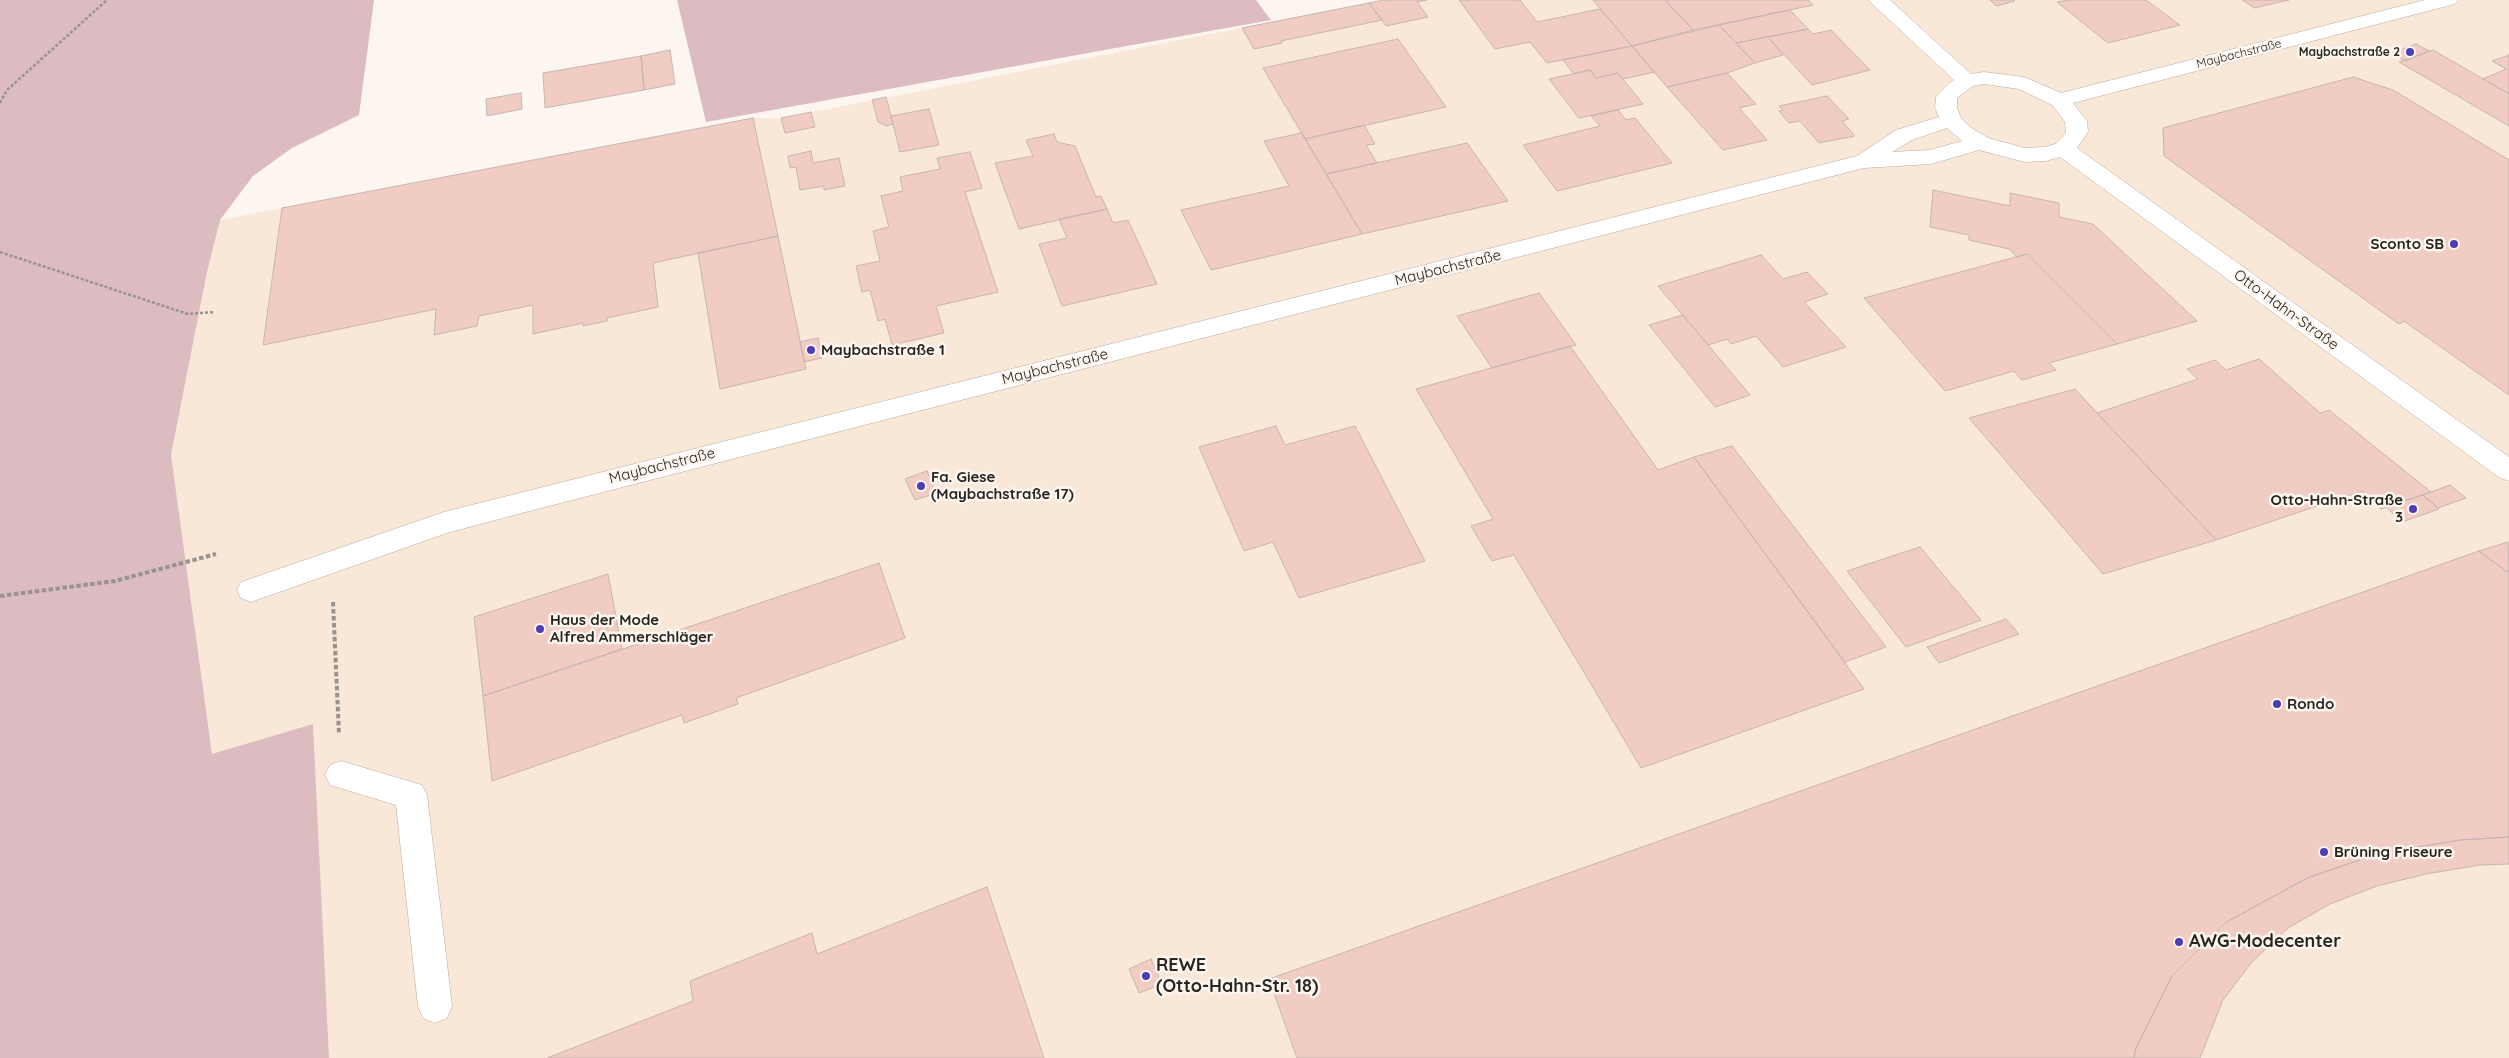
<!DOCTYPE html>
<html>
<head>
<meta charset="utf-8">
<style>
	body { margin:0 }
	canvas { display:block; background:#fdf6f0 }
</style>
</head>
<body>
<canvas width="2509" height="1058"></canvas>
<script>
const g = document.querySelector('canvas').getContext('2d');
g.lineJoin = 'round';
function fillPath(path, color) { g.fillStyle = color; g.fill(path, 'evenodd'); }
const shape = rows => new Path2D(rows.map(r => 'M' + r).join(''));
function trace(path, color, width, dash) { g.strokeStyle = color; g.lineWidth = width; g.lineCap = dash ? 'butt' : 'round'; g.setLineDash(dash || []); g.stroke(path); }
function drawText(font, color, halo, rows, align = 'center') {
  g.font = font + ' Quicksand,sans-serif'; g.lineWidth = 5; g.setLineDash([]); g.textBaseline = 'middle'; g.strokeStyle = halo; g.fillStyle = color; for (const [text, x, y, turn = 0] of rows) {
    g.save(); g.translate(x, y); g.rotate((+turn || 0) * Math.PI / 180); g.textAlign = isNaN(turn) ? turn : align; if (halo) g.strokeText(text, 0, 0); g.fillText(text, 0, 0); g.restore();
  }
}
fillPath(shape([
	[1384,0,2509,0,2509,1058,329,1058,313,724,212,755,171,455,207,272,220,220,753,118,782,118]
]), '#f9e7d7');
fillPath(shape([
	[0,0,374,0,359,115,292,148,253,176,220,220,207,272,171,455,212,754,313,724,329,1058,0,1058],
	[677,0,1256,0,1271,20,706,122]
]), '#dcbcc1');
const building = shape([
	[1384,0,1427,0,1417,2,1428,17,1386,26,1369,3,1384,0],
	[1459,0,1520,0,1537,22,1600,9,1632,46,1547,63,1530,42,1495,49,1459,0],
	[1593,0,1665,0,1693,30,1632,46,1593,0],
	[1665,0,1808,0,1813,5,1693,30,1665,0],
	[1990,0,2013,0,2015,1,1996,6,1990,0],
	[2068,0,2146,0,2180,25,2108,43,2057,2,2068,0],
	[2243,0,2289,0,2254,8,2243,0],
	[1369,3,1382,20,1281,41,1282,43,1254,49,1242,28,1369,3],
	[1790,10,1808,29,1736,43,1719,25,1790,10],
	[1719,25,1755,63,1727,73,1667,87,1632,46,1719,25],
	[1808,29,1813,34,1831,30,1870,70,1812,85,1768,37,1808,29],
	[1768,37,1783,55,1755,63,1736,43,1768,37],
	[1398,39,1446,107,1305,139,1263,68,1398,39],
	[2416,44,2429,51,2405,61,2392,53,2416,44],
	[1632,46,1654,72,1623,79,1618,73,1596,78,1590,70,1574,74,1563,60,1632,46],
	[670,50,675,84,644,90,641,56,670,50],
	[2433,50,2509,94,2509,126,2399,62,2433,50],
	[2509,55,2509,94,2483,79,2506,69,2492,61,2509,55],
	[641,56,644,90,545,108,543,73,641,56],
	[1590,70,1596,78,1618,73,1643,104,1579,118,1549,79,1590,70],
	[1727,73,1756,104,1739,108,1767,140,1723,150,1667,87,1727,73],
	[2353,77,2393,90,2509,160,2509,395,2404,321,2399,324,2164,156,2163,128,2353,77],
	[521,93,522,109,487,116,486,99,521,93],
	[1827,96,1849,119,1842,121,1855,136,1819,143,1800,121,1789,123,1779,111,1783,110,1779,106,1827,96],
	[886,97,893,124,887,126,878,122,872,100,886,97],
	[929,109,939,145,900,152,891,116,929,109],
	[1618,110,1626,120,1635,118,1672,163,1557,191,1523,145,1600,126,1591,116,1618,110],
	[811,112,815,127,785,133,781,118,811,112],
	[753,118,778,236,653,263,658,307,607,318,607,321,583,326,583,323,533,334,533,305,479,316,477,326,434,335,436,309,263,345,282,208,753,118],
	[1364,125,1375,144,1366,145,1377,163,1326,174,1305,139,1364,125],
	[1302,133,1362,234,1211,270,1181,210,1289,186,1264,141,1302,133],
	[1054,134,1057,142,1075,146,1096,197,1101,196,1107,209,1019,229,995,163,1033,156,1026,140,1054,134],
	[1467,143,1508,201,1362,234,1326,174,1467,143],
	[811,151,813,163,839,158,845,186,824,190,824,186,800,190,796,167,790,168,788,156,811,151],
	[970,152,982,188,965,192,998,292,936,306,944,333,892,345,885,319,878,321,870,290,862,292,856,266,880,261,873,231,889,227,881,196,903,191,900,177,940,169,937,158,970,152],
	[1933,190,2010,206,2010,193,2059,203,2059,217,2093,224,2197,321,2117,344,2027,254,2017,257,2009,249,1969,240,1969,235,1930,227,1933,190],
	[1107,209,1113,223,1128,220,1157,284,1062,306,1039,244,1067,238,1059,219,1107,209],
	[778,236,806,369,720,389,698,253,778,236],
	[2027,254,2117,344,2049,363,2056,370,2022,380,2014,371,1945,391,1864,298,2027,254],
	[1761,255,1783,279,1807,272,1828,294,1804,302,1846,347,1783,367,1756,336,1731,344,1727,339,1708,345,1658,286,1761,255],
	[1539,293,1576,345,1492,368,1457,316,1539,293],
	[1683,315,1708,345,1750,395,1715,407,1649,325,1683,315],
	[818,338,822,358,804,362,800,342,818,338],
	[1570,346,1658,470,1694,457,1864,689,1641,768,1514,555,1492,561,1471,526,1493,519,1416,389,1570,346],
	[2259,359,2320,413,2329,410,2431,492,2381,509,2362,491,2216,540,2097,413,2198,379,2187,369,2215,360,2226,370,2259,359],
	[2075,389,2097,413,2216,540,2103,574,1969,418,2075,389],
	[1276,426,1285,445,1355,426,1425,561,1299,598,1273,542,1244,551,1199,447,1276,426],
	[1732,446,1886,647,1845,662,1694,457,1732,446],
	[927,471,937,493,915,500,905,479,927,471],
	[2450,485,2466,498,2438,508,2423,495,2450,485],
	[2423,495,2439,509,2402,522,2386,507,2423,495],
	[2508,542,2509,571,2507,572,2479,551,2508,542],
	[1920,547,1981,620,1906,647,1847,571,1920,547],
	[2479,551,2507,572,2509,571,2509,837,2460,840,2380,853,2307,878,2225,923,2172,976,2136,1048,2134,1058,1297,1058,1269,979,2479,551],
	[879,563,905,638,736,698,738,704,684,723,682,715,492,781,483,696,879,563],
	[608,574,622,649,483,696,474,617,608,574],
	[2006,619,2019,634,1939,663,1927,647,2006,619],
	[2509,837,2509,864,2480,865,2426,874,2377,886,2330,904,2288,928,2252,962,2223,1000,2200,1058,2134,1058,2136,1048,2172,976,2225,923,2307,878,2380,853,2460,840,2509,837],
	[987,887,1044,1058,547,1058,693,1001,690,981,812,933,817,954,987,887],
	[1151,959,1162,984,1139,993,1129,969,1151,959]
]);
fillPath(building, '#f1ccc3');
trace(building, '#c6b6b2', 1);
const minor = shape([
	[1868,0,1890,0,1971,74,1984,72,2024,77,2061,93,2425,0,2458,0,2455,4,2073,103,2087,121,2088,132,2077,148,2509,457,2509,481,2500,478,2060,157,2046,161,2025,162,1979,150,1931,164,1864,168,518,514,447,533,251,602,241,598,237,590,241,582,444,512,1857,156,1896,130,1939,117,1935,108,1936,97,1948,84,1954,80,1868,0],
	[1984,84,2019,89,2052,105,2065,122,2066,132,2063,137,2055,144,2045,147,2025,148,1988,138,1970,127,1961,118,1957,108,1957,98,1973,86,1984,84],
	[1947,128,1962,141,1930,150,1892,152,1912,140,1947,128],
	[341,761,422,785,427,795,452,1006,447,1018,435,1023,423,1018,418,1006,396,805,330,785,325,775,330,765,341,761]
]);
trace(minor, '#b7aca2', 1);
trace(shape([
	[0,103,7,90,107,0],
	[0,252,188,314,215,312]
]), '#98938e', 2.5, [3, 2]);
trace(shape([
	[0,596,115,581,216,554],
	[333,602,339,735]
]), '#98938e', 4, [4.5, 2.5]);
fillPath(minor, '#fff');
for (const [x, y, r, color] of [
	[2410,52,5,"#4d3db4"],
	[2454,244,5,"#4d3db4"],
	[811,350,5,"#4d3db4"],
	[921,486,5,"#4d3db4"],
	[2413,509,5,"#4d3db4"],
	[540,629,5,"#4d3db4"],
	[2277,704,5,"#4d3db4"],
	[2324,852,5,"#4d3db4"],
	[2179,942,5,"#4d3db4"],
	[1146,976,5,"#4d3db4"]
]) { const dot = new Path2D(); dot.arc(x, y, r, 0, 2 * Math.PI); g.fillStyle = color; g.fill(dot); trace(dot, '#fdf6f0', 2); }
drawText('bold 12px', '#292521', '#fdf6f0', [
	["Maybachstraße 2",2400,52]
], 'right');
drawText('12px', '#292521', '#fdf6f0', [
	["Maybachstraße",2239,54,-14]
]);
drawText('bold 15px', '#292521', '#fdf6f0', [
	["Sconto SB",2444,244,"right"],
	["Maybachstraße 1",821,350],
	["Fa. Giese",931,477],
	["(Maybachstraße 17)",931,494],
	["Otto-Hahn-Straße",2403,500,"right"],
	["3",2403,517,"right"],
	["Haus der Mode",550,620],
	["Alfred Ammerschläger",550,637],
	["Rondo",2287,704],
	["Brüning Friseure",2334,852]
], 'left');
drawText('15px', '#292521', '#fdf6f0', [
	["Maybachstraße",1448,268,-14],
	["Otto-Hahn-Straße",2286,310,36],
	["Maybachstraße",1055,367,-14],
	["Maybachstraße",662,466,-14]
]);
drawText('bold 18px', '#292521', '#fdf6f0', [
	["AWG-Modecenter",2189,942],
	["REWE",1156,966],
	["(Otto-Hahn-Str. 18)",1156,987]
], 'left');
</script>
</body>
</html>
